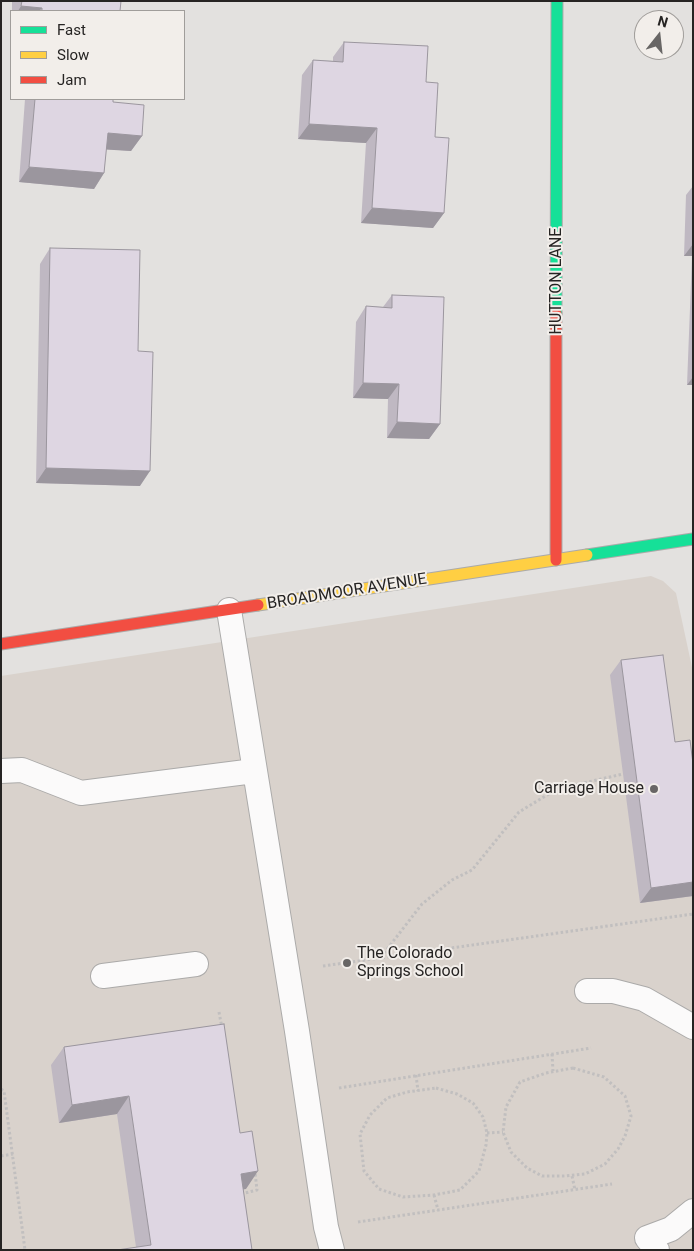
<!DOCTYPE html>
<html>
<head>
<meta charset="utf-8">
<style>
	body { margin:0 }
	#map { position:relative; width:694px; height:1251px; overflow:hidden; background:#e3e1df; font-family:Roboto,sans-serif }
	canvas { display:block }
	.frame { position:absolute; inset:0; border:2px solid #262423; pointer-events:none }
	.legend { position:absolute; left:10px; top:10px; width:175px; height:90px; box-sizing:border-box; background:#f2eeea; border:1px solid #a09d9a; margin:0; padding:6px 9px; list-style:none; font-size:15px; color:#262423 }
	.legend li { display:flex; align-items:center; gap:10px; height:25px }
	.legend b { width:25px; border:1px solid #a09d9a }
	.north { position:absolute; left:634px; top:10px; width:50px; height:50px; box-sizing:border-box; background:#f2eeea; border:1px solid #a09d9a; border-radius:50%; rotate:16deg; font-size:14px; font-weight:700; line-height:20px; text-align:center; color:#262423 }
	.north::after { content:''; display:block; margin:auto; width:18px; height:22px; background:#686665; clip-path:polygon(50% 0,100% 100%,50% 72%,0 100%) }
</style>
</head>
<body>
<div id="map">
<canvas width="694" height="1251"></canvas>
<div class="frame"></div>
<ul class="legend">
<li><b style="height:6px;background:#16e098"></b>Fast</li>
<li><b style="height:6px;background:#ffcf43"></b>Slow</li>
<li><b style="height:6px;background:#f24e42"></b>Jam</li>
</ul>
<div class="north">N</div>
</div>
<script>
const g = document.querySelector('canvas').getContext('2d');
g.lineJoin = 'round';
function fillPath(path, color) { g.fillStyle = color; g.fill(path, 'evenodd'); }
const shape = rows => new Path2D(rows.map(r => 'M' + r).join(''));
function trace(path, color, width, dash) { g.strokeStyle = color; g.lineWidth = width; g.lineCap = dash ? 'butt' : 'round'; g.setLineDash(dash || []); g.stroke(path); }
function drawText(font, color, halo, rows, align = 'center') {
  g.font = font + ' Roboto,sans-serif'; g.lineWidth = 4; g.setLineDash([]); g.textBaseline = 'middle'; g.strokeStyle = halo; g.fillStyle = color; for (const [text, x, y, turn = 0] of rows) {
    g.save(); g.translate(x, y); g.rotate((+turn || 0) * Math.PI / 180); g.textAlign = isNaN(turn) ? turn : align; if (halo) g.strokeText(text, 0, 0); g.fillText(text, 0, 0); g.restore();
  }
}
fillPath(shape([
	[651,576,663,581,676,593,693,672,693,1250,1,1250,1,676]
]), '#d9d2cc');
const lane = shape([
	[229,610,297,1031,326,1227,332,1250],
	[1,771,22,770,81,793,254,771],
	[103,976,196,964],
	[587,991,613,991,644,999,693,1027],
	[657,1250,647,1238,671,1229,693,1211]
]);
const fast = shape([
	[556,314,557,1],
	[587,555,693,539]
]);
const slow = shape([
	[258,605,587,555]
]);
const jam = shape([
	[556,560,556,314],
	[1,644,258,605]
]);
trace(lane, '#abaaa9', 26);
trace(fast, '#abaaa9', 13);
trace(slow, '#abaaa9', 13);
trace(jam, '#abaaa9', 13);
trace(shape([
	[381,957,422,904,452,880,472,870,519,812,557,789,623,774],
	[323,966,693,914],
	[219,1012,222,1028],
	[552,1054,553,1071],
	[573,1068,604,1077,625,1096,631,1116,625,1136,618,1149,605,1164,585,1174,563,1176,542,1176,527,1168,511,1152,503,1132,506,1107,520,1082,546,1073,573,1068],
	[416,1075,418,1091],
	[339,1088,591,1048],
	[436,1088,457,1094,473,1103,483,1117,487,1133,486,1145,479,1171,460,1190,434,1195,403,1197,379,1189,364,1171,360,1134,370,1115,387,1098,407,1092,436,1088],
	[1,1089,4,1091,25,1250],
	[487,1133,503,1132],
	[1,1156,13,1154],
	[572,1176,575,1190],
	[241,1194,257,1190,255,1172],
	[434,1195,438,1210],
	[358,1222,612,1184]
]), '#c1bfbf', 3, [2.5, 2.5]);
trace(lane, '#fbfafa', 24);
trace(fast, '#16e098', 11);
trace(slow, '#ffcf43', 11);
trace(jam, '#f24e42', 11);
fillPath(shape([
	[12,1,121,1,120,11,12,11],
	[344,42,426,82,435,137,444,213,433,228,361,223,366,143,298,139,302,75,313,60,333,61,333,57],
	[25,99,113,99,113,102,142,136,131,151,106,149,104,173,94,189,19,182],
	[693,186,693,385,687,385,692,256,684,256,686,195],
	[50,248,138,351,140,486,36,483,40,264],
	[392,295,440,424,429,439,387,438,388,399,353,398,356,322,366,306,383,307],
	[621,660,693,896,640,903,610,675],
	[224,1024,246,1189,243,1189,252,1250,136,1247,117,1114,59,1123,51,1065,64,1047]
]), '#bfb8c2');
fillPath(shape([
	[21,6,42,8,39,11,18,11],
	[309,124,377,128,366,143,298,139],
	[108,133,142,136,131,151,97,149],
	[29,167,104,173,94,189,19,182],
	[372,208,444,213,433,228,361,223],
	[693,244,693,255,692,256,684,256],
	[693,377,693,385,687,385],
	[363,383,399,384,388,399,353,398],
	[397,422,440,424,429,439,387,438],
	[46,468,150,471,140,486,36,483],
	[693,882,693,896,640,903,651,888],
	[129,1096,117,1114,59,1123,72,1105],
	[258,1171,246,1189,228,1192,241,1174]
]), '#9b969e');
const building = shape([
	[22,1,121,1,120,11,42,11,42,8,21,6,22,1],
	[344,42,428,46,426,82,438,83,435,137,449,138,444,213,372,208,377,128,309,124,313,60,343,62,344,42],
	[35,99,113,99,113,102,144,105,142,136,108,133,104,173,29,167,35,99],
	[50,248,140,250,138,351,153,352,150,471,46,468,50,248],
	[392,295,444,297,440,424,397,422,399,384,363,383,366,306,392,308,392,295],
	[663,655,675,742,690,740,693,764,693,882,651,888,621,660,663,655],
	[224,1024,240,1133,252,1131,258,1171,241,1174,252,1250,117,1250,151,1245,129,1096,72,1105,64,1047,224,1024]
]);
fillPath(building, '#ded6e2');
trace(building, '#9b969e', 1);
for (const [x, y, r, color] of [
	[654,789,5,"#686665"],
	[347,963,5,"#686665"]
]) { const dot = new Path2D(); dot.arc(x, y, r, 0, 2 * Math.PI); g.fillStyle = color; g.fill(dot); trace(dot, '#f2eeea', 2); }
drawText('16px', '#262423', '#f2eeea', [
	["HUTTON LANE",557,281,-90],
	["BROADMOOR AVENUE",347,592,-9]
]);
drawText('16px', '#262423', '#f2eeea', [
	["Carriage House",644,789],
	["The Colorado",357,954,"left"],
	["Springs School",357,972,"left"]
], 'right');
</script>
</body>
</html>
